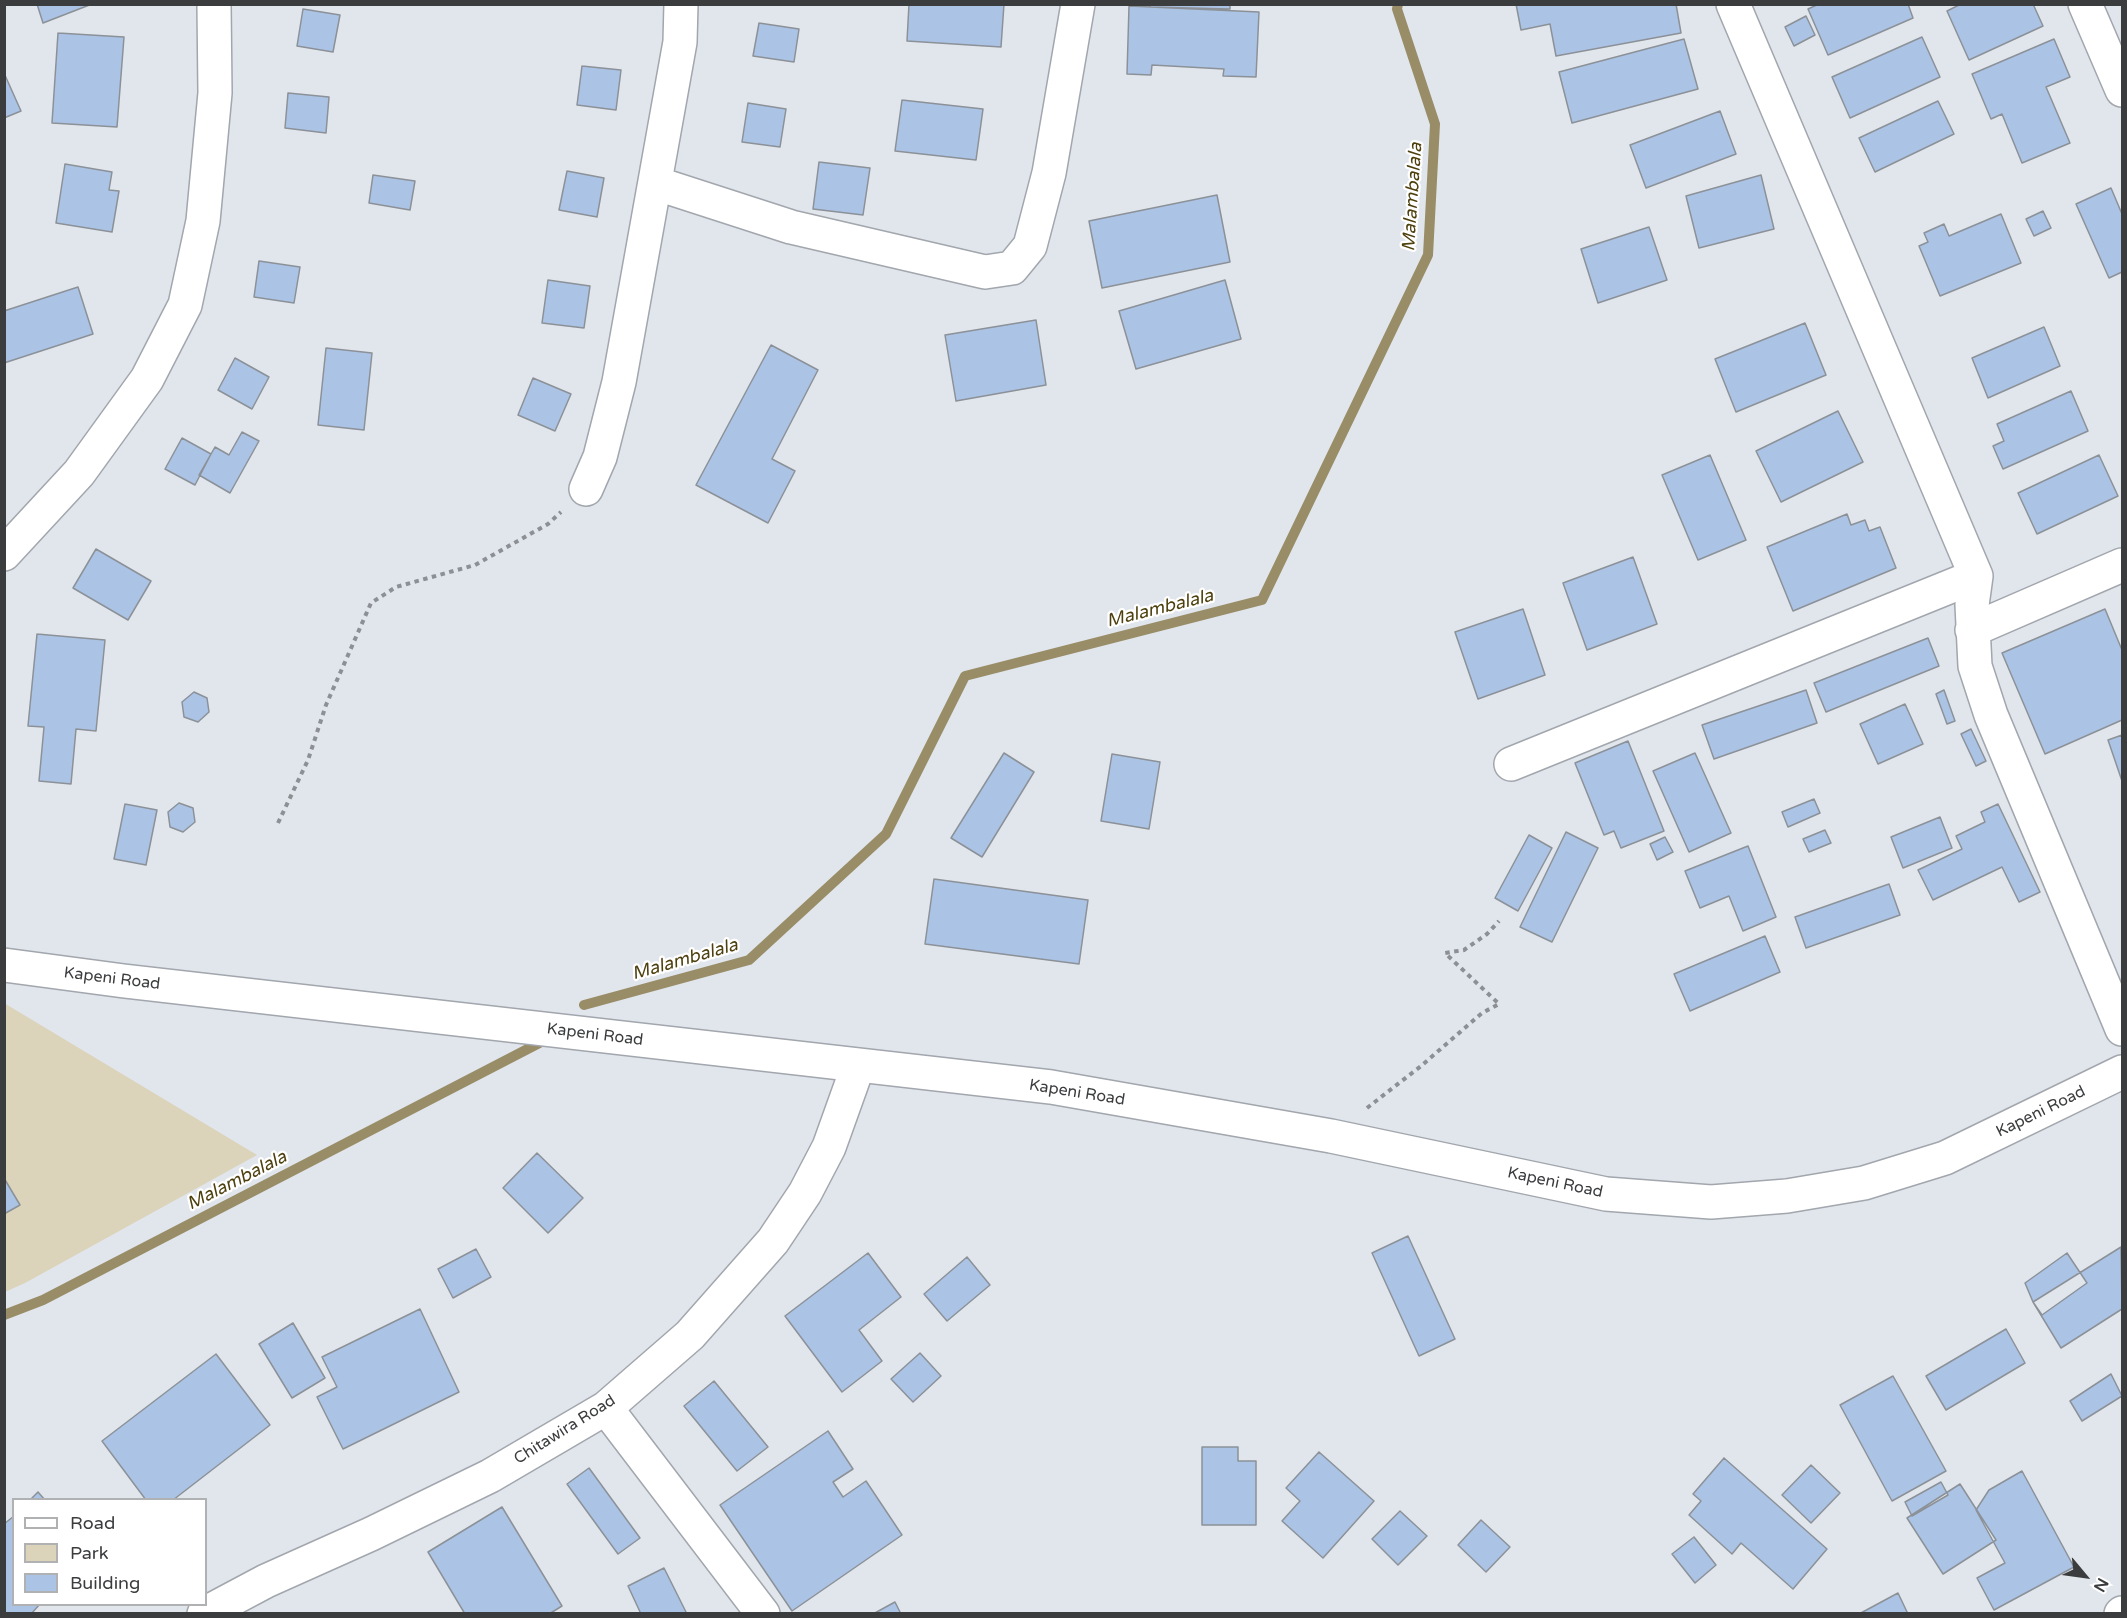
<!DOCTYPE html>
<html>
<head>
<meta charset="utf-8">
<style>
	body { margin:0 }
	#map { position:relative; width:2127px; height:1618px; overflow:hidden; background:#e1e6ed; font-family:"Varela Round",sans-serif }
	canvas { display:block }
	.frame { position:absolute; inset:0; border:6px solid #3a3c3e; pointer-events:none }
	.legend { position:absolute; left:12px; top:1498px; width:195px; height:108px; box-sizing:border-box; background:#fff; border:2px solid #b0b1b2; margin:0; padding:8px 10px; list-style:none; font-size:18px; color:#3a3c3e }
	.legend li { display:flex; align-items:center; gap:12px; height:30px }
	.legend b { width:30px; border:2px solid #b0b1b2 }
	.north { position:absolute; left:2055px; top:1546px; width:60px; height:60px; -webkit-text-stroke:4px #fff; paint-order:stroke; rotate:119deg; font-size:16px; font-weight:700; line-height:24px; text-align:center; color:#3a3c3e }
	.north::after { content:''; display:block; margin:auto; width:21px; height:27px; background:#3a3c3e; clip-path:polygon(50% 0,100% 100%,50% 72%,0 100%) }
</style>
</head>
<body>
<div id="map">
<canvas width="2127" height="1618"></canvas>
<div class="frame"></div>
<ul class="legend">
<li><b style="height:8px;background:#fff"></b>Road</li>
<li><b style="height:16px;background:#dbd3ba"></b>Park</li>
<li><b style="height:16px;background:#abc4e6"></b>Building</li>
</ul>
<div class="north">N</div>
</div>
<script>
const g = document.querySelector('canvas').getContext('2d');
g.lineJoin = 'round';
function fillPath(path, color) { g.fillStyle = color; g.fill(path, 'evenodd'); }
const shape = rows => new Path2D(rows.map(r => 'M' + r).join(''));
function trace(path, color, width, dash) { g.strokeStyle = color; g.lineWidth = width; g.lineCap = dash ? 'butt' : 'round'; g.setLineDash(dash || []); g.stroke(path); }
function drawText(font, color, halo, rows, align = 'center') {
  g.font = font + ' "Varela Round",sans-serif'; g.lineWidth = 4.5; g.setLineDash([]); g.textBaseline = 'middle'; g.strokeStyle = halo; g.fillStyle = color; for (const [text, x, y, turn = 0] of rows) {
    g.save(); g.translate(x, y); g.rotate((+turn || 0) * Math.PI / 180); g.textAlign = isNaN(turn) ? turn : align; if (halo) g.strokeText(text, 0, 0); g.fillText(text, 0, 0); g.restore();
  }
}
fillPath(shape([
	[4,1003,257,1155,25,1283,5,1292]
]), '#dbd3ba');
trace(shape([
	[584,1005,749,960,886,834,965,676,1262,600,1428,255,1435,124,1397,9,1398,4],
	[4,1315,43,1300,547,1039]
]), '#998d67', 10);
const building = shape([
	[37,4,92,4,43,23,37,4],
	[909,4,1004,4,1001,47,907,41,909,4],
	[1150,4,1230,4,1230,9,1150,7,1150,4],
	[1516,4,1676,4,1681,33,1556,56,1550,24,1521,30,1516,4],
	[1819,4,1908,4,1913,18,1828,55,1808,9,1819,4],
	[1961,4,2033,4,2043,26,1969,60,1947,11,1961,4],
	[1129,6,1259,12,1256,77,1223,76,1224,69,1152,65,1151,75,1127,74,1129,6],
	[303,9,340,15,333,52,297,46,303,9],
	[1806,16,1815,35,1794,46,1785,27,1806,16],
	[759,23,799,29,794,62,753,56,759,23],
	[58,33,124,37,117,127,52,123,58,33],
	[1922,37,1940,77,1850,118,1832,77,1922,37],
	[1684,39,1698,89,1572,123,1559,72,1684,39],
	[2054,39,2070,77,2046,87,2070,143,2022,163,2002,114,1991,119,1972,74,2054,39],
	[582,66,621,70,616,110,577,105,582,66],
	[4,73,21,111,4,118,4,73],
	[288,93,329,97,326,133,285,128,288,93],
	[902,100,983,109,976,160,895,151,902,100],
	[1938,101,1954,134,1875,172,1859,138,1938,101],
	[748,103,786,109,780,147,742,142,748,103],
	[1720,111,1736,154,1646,188,1630,145,1720,111],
	[819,162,870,168,863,215,813,209,819,162],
	[65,164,112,172,109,190,119,191,112,232,56,223,65,164],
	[567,171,604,178,597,217,559,210,567,171],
	[373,175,415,181,410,210,369,203,373,175],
	[1761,175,1774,229,1699,248,1686,196,1761,175],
	[2111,188,2122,214,2122,272,2109,278,2076,204,2111,188],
	[1217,195,1230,262,1102,288,1089,221,1217,195],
	[2043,211,2051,228,2034,236,2026,219,2043,211],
	[2001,214,2021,263,1940,296,1919,246,1928,242,1924,233,1944,224,1949,236,2001,214],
	[1649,227,1667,280,1598,303,1581,249,1649,227],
	[259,261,300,267,294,303,254,297,259,261],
	[548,280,590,286,584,328,542,323,548,280],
	[1225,280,1241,339,1136,369,1119,311,1225,280],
	[78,287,93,334,4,363,4,311,78,287],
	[1036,320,1046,385,956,401,945,335,1036,320],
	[1805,323,1826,375,1736,412,1715,359,1805,323],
	[2044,327,2060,366,1988,398,1972,358,2044,327],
	[771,345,818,370,772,459,795,471,768,523,696,485,771,345],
	[326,348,372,353,364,430,318,425,326,348],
	[235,358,269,377,252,409,218,390,235,358],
	[533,378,571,394,555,431,518,415,533,378],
	[2071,391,2088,431,2003,469,1993,446,2004,441,1997,424,2071,391],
	[1838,411,1863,462,1781,502,1756,451,1838,411],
	[242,432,259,441,230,493,199,475,215,447,229,455,242,432],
	[182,438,211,454,195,485,165,469,182,438],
	[1710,455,1746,540,1698,560,1662,475,1710,455],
	[2099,455,2118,496,2037,534,2018,493,2099,455],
	[1847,514,1851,525,1865,520,1869,531,1880,527,1896,568,1793,611,1767,547,1847,514],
	[96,549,151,581,128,620,73,588,96,549],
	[1633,557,1657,624,1587,650,1563,583,1633,557],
	[1523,609,1545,675,1478,699,1455,632,1523,609],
	[2105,609,2122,650,2122,720,2045,754,2002,653,2105,609],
	[37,634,105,640,96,731,76,729,71,784,39,781,44,727,28,726,37,634],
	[1928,638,1939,666,1826,712,1814,683,1928,638],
	[1806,690,1817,723,1714,759,1702,725,1806,690],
	[1944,690,1955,721,1947,724,1936,694,1944,690],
	[194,692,207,698,209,712,198,722,184,717,182,702,194,692],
	[1905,704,1923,744,1878,764,1860,724,1905,704],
	[1971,729,1986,761,1976,766,1961,734,1971,729],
	[2122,735,2122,781,2108,740,2122,735],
	[1628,741,1664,831,1621,848,1614,831,1604,835,1575,763,1628,741],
	[1004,753,1034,772,982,857,951,838,1004,753],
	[1695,753,1731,833,1689,852,1653,771,1695,753],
	[1112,754,1160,762,1149,829,1101,821,1112,754],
	[1814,799,1820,813,1788,827,1782,812,1814,799],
	[179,803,193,808,195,822,183,832,170,827,168,812,179,803],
	[125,804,157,810,146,865,114,859,125,804],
	[1998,804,2040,892,2019,902,2002,867,1933,900,1918,870,1962,849,1956,836,1985,822,1981,812,1998,804],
	[1940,817,1952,848,1903,868,1891,837,1940,817],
	[1825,830,1831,843,1809,852,1803,839,1825,830],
	[1566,832,1598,848,1552,942,1520,927,1566,832],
	[1529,835,1552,848,1518,911,1495,898,1529,835],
	[1665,837,1673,852,1657,860,1650,844,1665,837],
	[1748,846,1776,917,1743,931,1729,896,1700,908,1685,871,1748,846],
	[934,879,1088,900,1079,964,925,944,934,879],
	[1889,884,1900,915,1806,948,1795,917,1889,884],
	[1765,936,1780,972,1690,1011,1674,974,1765,936],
	[537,1153,583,1198,548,1233,503,1188,537,1153],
	[4,1178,20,1205,4,1214,4,1178],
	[1408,1236,1455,1339,1419,1356,1372,1253,1408,1236],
	[2121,1247,2122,1309,2061,1348,2033,1302,2121,1247],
	[476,1249,491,1277,453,1298,438,1269,476,1249],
	[868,1253,901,1297,859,1330,882,1361,842,1392,785,1316,868,1253],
	[2067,1253,2087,1283,2042,1315,2033,1302,2025,1283,2067,1253],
	[967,1257,990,1285,947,1321,924,1294,967,1257],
	[420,1309,459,1392,343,1449,317,1397,337,1387,322,1357,420,1309],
	[293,1323,325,1378,292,1398,259,1344,293,1323],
	[2006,1329,2025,1363,1946,1410,1926,1376,2006,1329],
	[920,1353,941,1376,913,1402,891,1379,920,1353],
	[216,1354,270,1425,173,1500,146,1500,102,1441,216,1354],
	[2111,1374,2122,1396,2082,1421,2070,1401,2111,1374],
	[1893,1376,1946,1471,1892,1501,1840,1405,1893,1376],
	[714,1381,768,1447,737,1471,684,1406,714,1381],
	[828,1431,853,1469,833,1482,843,1497,866,1481,902,1535,792,1611,720,1505,828,1431],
	[1202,1447,1238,1447,1238,1461,1256,1461,1256,1525,1202,1525,1202,1447],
	[1319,1452,1374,1501,1323,1558,1282,1521,1300,1501,1286,1488,1319,1452],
	[1724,1458,1827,1549,1793,1589,1741,1543,1732,1554,1689,1515,1701,1501,1693,1494,1724,1458],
	[1811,1465,1840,1493,1811,1523,1782,1495,1811,1465],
	[589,1468,640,1538,618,1554,567,1484,589,1468],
	[2022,1471,2074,1567,1994,1610,1977,1578,2005,1563,1976,1510,1989,1490,2022,1471],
	[1941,1482,1948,1495,1912,1516,1905,1502,1941,1482],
	[1960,1484,1996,1540,1943,1574,1907,1518,1960,1484],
	[38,1492,45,1500,30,1500,38,1492],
	[502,1507,562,1606,549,1614,465,1614,428,1552,502,1507],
	[1400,1511,1427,1536,1398,1565,1372,1539,1400,1511],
	[14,1516,14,1604,40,1604,31,1614,4,1614,4,1524,14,1516],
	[1481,1520,1510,1547,1486,1572,1458,1545,1481,1520],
	[1694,1537,1716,1565,1695,1583,1672,1554,1694,1537],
	[664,1568,687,1614,641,1614,628,1586,664,1568],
	[1898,1593,1908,1614,1859,1614,1898,1593],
	[895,1602,901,1614,873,1614,895,1602]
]);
fillPath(building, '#abc4e6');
trace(building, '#8c9198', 1.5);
const minor = shape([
	[1733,4,1976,576,1972,605,1975,666,1991,715,2122,1029],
	[2085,4,2122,90],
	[655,183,791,227,985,272,1012,268,1030,246,1049,173,1078,4],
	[586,489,600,457,619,382,680,42,681,4],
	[4,554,79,473,147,379,185,305,203,221,215,93,214,4],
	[1972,630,2122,565],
	[1511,764,1976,576],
	[606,1408,763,1614],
	[204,1614,266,1581,371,1534,490,1476,606,1408,690,1335,773,1241,805,1193,829,1147,858,1066],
	[2121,1614,2122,1613]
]);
const major = shape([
	[4,965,124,981,1051,1087,1331,1136,1606,1194,1711,1202,1787,1196,1864,1183,1945,1158,2122,1072]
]);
trace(minor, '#a2a6ad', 36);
trace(major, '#a2a6ad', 36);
trace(shape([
	[278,823,308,760,326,705,371,603,396,587,475,565,548,524,561,512],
	[1367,1108,1421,1066,1482,1013,1499,1004,1445,953,1464,950,1487,934,1499,921]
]), '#8c8f94', 4, [4.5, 4.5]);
trace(minor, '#fff', 33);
trace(major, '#fff', 33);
drawText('16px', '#3a3c3e', '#fff', [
	["Kapeni Road",112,979,7],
	["Kapeni Road",595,1035,7],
	["Kapeni Road",1077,1093,9],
	["Kapeni Road",2041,1112,-26],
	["Kapeni Road",1555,1183,12],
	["Chitawira Road",565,1430,-32]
]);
drawText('italic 18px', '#4e400e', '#fff', [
	["Malambalala",1413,197,-86],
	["Malambalala",1160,609,-14],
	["Malambalala",685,960,-16],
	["Malambalala",237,1181,-27]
]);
</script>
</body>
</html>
